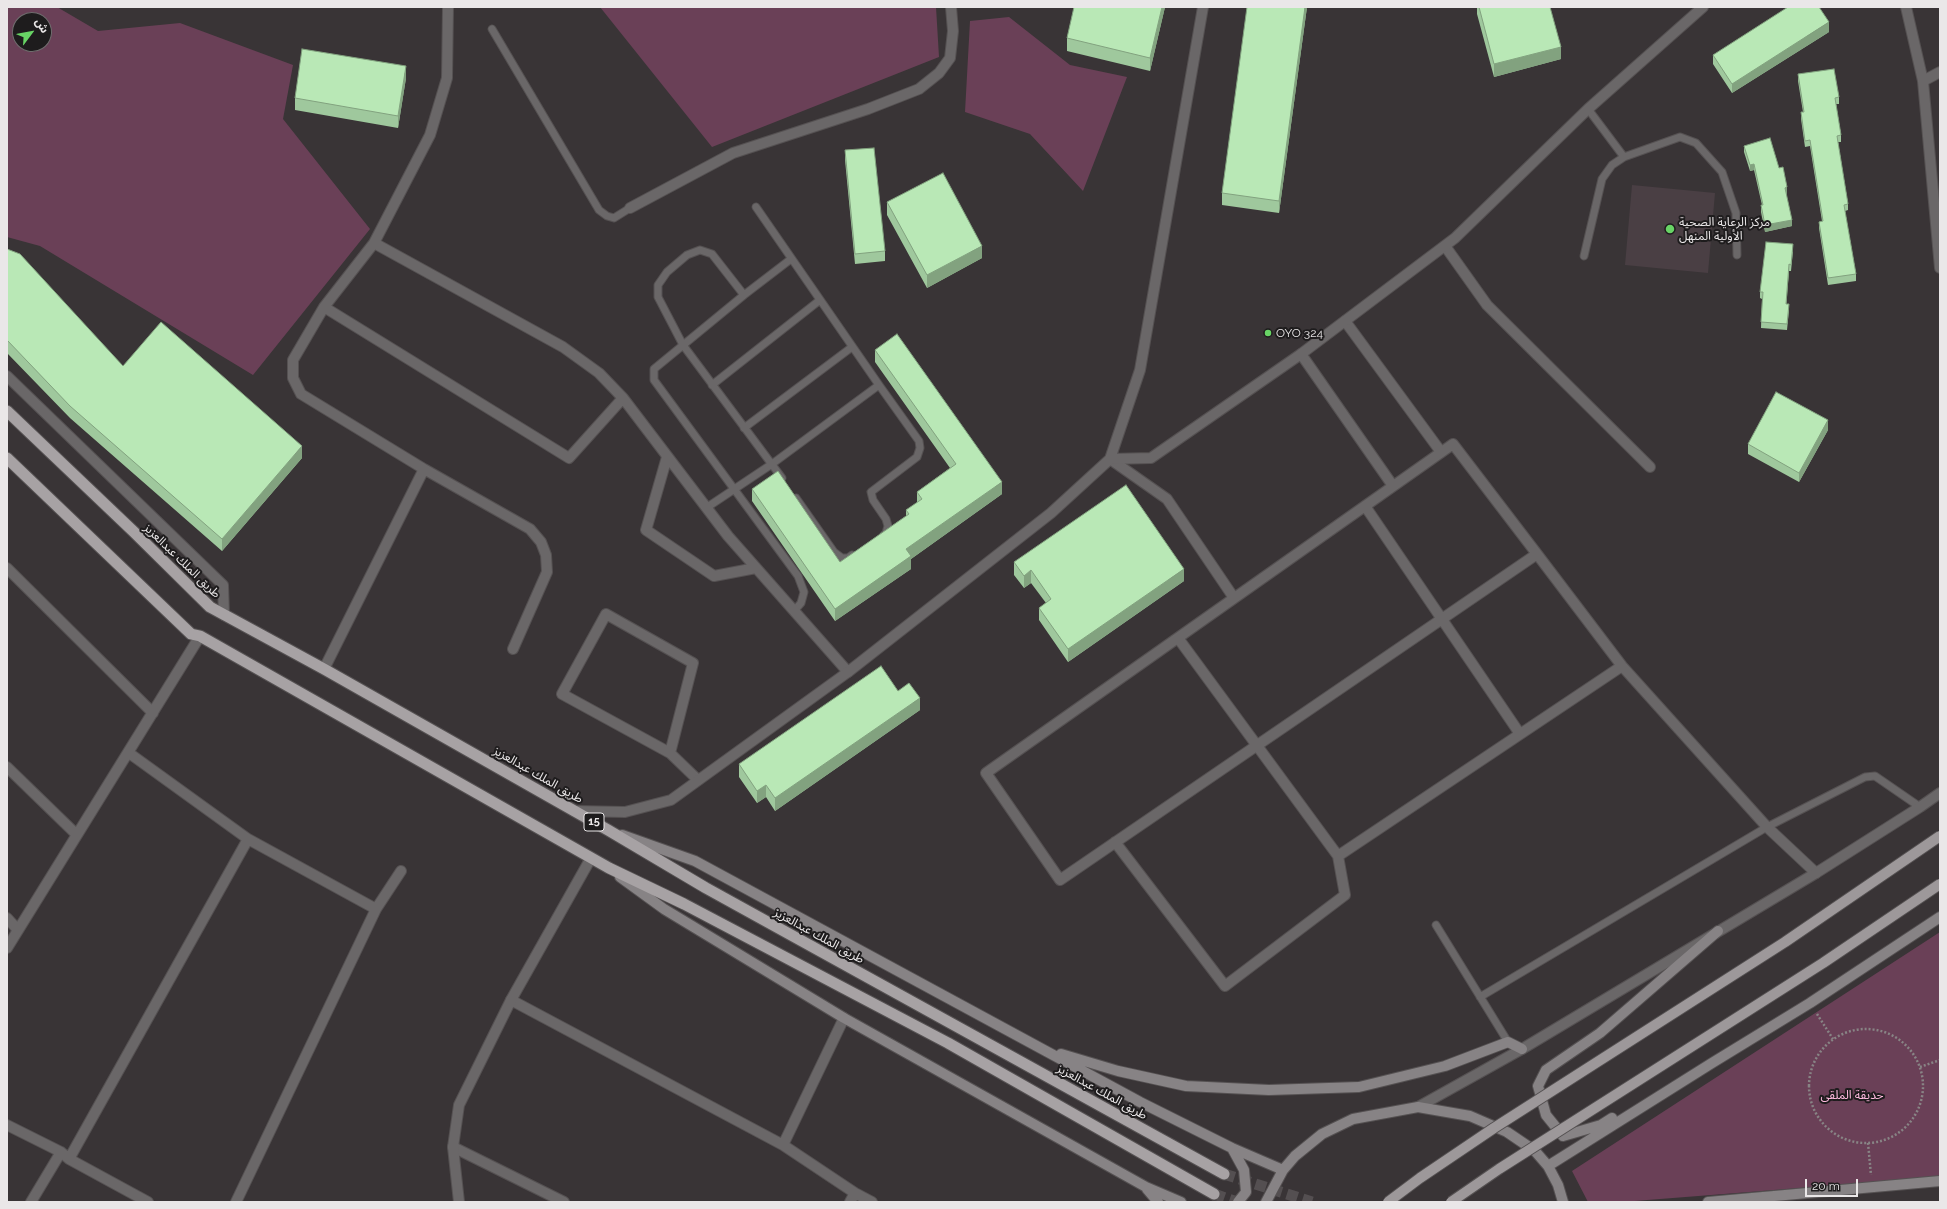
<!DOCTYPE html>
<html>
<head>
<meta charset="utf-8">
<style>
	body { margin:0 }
	#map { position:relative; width:1947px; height:1209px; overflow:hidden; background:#393436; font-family:Raleway,"Noto Sans Arabic",sans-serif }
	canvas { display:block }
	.frame { position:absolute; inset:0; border:8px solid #eae7e8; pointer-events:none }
	.north { position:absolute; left:12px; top:12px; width:40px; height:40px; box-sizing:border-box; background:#1e1c1d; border:1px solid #706d6e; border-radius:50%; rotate:58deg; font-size:11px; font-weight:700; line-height:16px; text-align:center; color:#eae7e8 }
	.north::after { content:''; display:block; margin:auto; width:14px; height:18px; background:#68d465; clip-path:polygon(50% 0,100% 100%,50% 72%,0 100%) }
	.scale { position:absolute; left:1805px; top:1179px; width:53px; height:18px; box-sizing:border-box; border:2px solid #eae7e8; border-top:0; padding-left:5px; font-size:12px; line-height:14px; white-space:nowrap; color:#eae7e8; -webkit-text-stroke:3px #1e1c1d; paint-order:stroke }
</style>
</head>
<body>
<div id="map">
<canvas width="1947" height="1209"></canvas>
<div class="frame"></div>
<div class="north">ش</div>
<div class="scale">20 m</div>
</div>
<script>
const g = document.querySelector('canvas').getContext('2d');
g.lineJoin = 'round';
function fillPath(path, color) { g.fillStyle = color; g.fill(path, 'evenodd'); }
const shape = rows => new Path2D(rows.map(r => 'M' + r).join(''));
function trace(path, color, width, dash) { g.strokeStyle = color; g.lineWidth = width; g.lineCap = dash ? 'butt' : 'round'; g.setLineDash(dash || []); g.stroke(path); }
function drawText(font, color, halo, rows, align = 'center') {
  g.font = font + ' Raleway,"Noto Sans Arabic",sans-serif'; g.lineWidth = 4; g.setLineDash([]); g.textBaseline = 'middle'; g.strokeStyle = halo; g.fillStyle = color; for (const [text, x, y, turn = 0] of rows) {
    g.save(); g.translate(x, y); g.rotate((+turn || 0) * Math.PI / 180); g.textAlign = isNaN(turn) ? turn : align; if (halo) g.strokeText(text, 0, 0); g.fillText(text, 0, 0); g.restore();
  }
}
fillPath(shape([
	[1632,185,1715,193,1708,273,1625,265]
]), '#4a3f44');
fillPath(shape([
	[7,7,57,7,98,31,180,23,293,65,283,119,370,229,253,375,40,246,7,237],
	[20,20,44,20,44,44,20,44],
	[600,7,936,7,939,57,712,147],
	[1009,17,1070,65,1127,77,1083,191,1030,134,965,112,970,21],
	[1940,932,1940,1177,1622,1202,1588,1202,1572,1171]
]), '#6a4057');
trace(shape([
	[1224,1174,1312,1202],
	[1214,1194,1237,1202]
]), '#544f51', 11, [11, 5.5]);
const service = shape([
	[492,29,599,210,607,216,614,218,630,208],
	[1588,109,1624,157],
	[756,207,879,385],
	[1584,256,1602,179,1612,165,1624,157,1680,137,1696,143,1722,172,1736,213,1737,255],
	[791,259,744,295,654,369,654,380,798,576,804,592,801,603,794,611],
	[744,295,712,254,700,250,687,255,667,272,658,285,658,297,683,345,782,478],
	[712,385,820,300],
	[744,428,852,347],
	[796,498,834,552,842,558,848,558,852,555],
	[706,508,772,464,879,385,919,441,920,448,917,457,871,492,873,500,886,519,888,526,886,533,883,536],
	[1436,925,1508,1042],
	[1480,997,1767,827,1865,777,1875,776,1920,807]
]);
const minor = shape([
	[448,7,447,78,430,135,374,243,324,307,293,360,293,378,301,394,424,469,530,529,541,542,546,555,547,572,513,649],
	[1906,7,1923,81,1940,268],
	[1923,81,1940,72],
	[630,208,733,153,868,109,919,89,939,73,950,58,953,31,951,7],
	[374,243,563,347,599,373,623,398,728,536,848,672],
	[1445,246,1487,305,1650,467],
	[324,307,569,458,623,398],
	[1345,321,1441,452],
	[1301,354,1393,486],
	[7,376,223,585,224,615],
	[667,457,646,530,714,576,756,568],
	[1110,459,1167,499,1234,598],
	[1365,506,1520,734],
	[1537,554,1060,880,986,773,1453,444,1537,554,1622,666,1767,827,1816,873],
	[7,568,153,713],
	[1178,638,1338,856],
	[324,669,424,469],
	[129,753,248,839,376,909],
	[670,753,562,694,606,614,693,663,670,753,698,780],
	[7,767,76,834],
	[1115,842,1225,986,1345,895,1338,856,1622,666],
	[7,918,18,930],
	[7,948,200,636],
	[511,1000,783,1145,855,1193,872,1202],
	[7,1125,61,1152,69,1159,148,1202],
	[783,1145,844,1018],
	[453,1147,564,1202],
	[69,1159,248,839],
	[31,1202,61,1152],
	[236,1202,376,909,401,871],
	[850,1202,855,1193]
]);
const tertiary = shape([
	[1110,459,1151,458,1301,354,1455,238,1588,109,1703,7],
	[574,811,625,812,671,800,848,672,1051,513,1110,459,1140,370,1203,7],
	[1418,1107,1522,1049,1816,873,1920,807,1940,793],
	[459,1202,453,1147,459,1105,511,1000,591,858]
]);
const secondary = shape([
	[622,835,695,861,1140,1102,1232,1148,1283,1170],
	[620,877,664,909,844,1018,1146,1187,1181,1202],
	[1061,1054,1118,1071,1186,1086,1269,1090,1359,1087,1445,1066,1508,1042,1522,1049],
	[1612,1118,1601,1125,1563,1136,1546,1115,1538,1086,1546,1070,1600,1033,1718,931],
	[1232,1148,1244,1170,1246,1192,1238,1202],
	[1548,1166,1712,1063,1810,1003,1940,917],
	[1147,1189,1158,1202],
	[1266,1202,1283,1170,1295,1156,1322,1134,1353,1119,1418,1107,1470,1116,1507,1132,1535,1151,1548,1166,1558,1185,1563,1202],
	[1708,1202,1940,1181]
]);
const trunk = shape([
	[7,411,134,532,210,607,324,669,608,830,706,888,1224,1174],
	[7,458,191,634,200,636,609,868,684,904,948,1043,1214,1194]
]);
trace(service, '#555152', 9);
trace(minor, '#555152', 12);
trace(tertiary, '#555152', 12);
trace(secondary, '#555152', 12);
trace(trunk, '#555152', 13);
trace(shape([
	[1817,1014,1833,1039],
	'1809 1086a57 57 0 1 1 114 0a57 57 0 1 1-114 0Z',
	[1920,1067,1940,1060],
	[1868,1143,1871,1175]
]), '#888485', 2.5, [2, 2]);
trace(service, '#6a6768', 7);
trace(minor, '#6a6768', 10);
trace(tertiary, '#6a6768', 10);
trace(secondary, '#878385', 10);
trace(trunk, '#a7a2a4', 11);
const primaryBridge = shape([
	[1388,1202,1420,1178,1494,1128,1785,942,1940,836],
	[1451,1202,1499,1169,1823,963,1940,884]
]);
trace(primaryBridge, '#555152', 12, []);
trace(primaryBridge, '#9d989a', 10);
fillPath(shape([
	[1165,7,1150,71,1067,51,1067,38],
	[1307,7,1279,213,1222,205,1222,193],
	[1477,7,1550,7,1561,59,1494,77,1477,14],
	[1829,32,1732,93,1713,64,1713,55],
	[1798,74,1839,97,1839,104,1836,104,1841,135,1841,142,1838,142,1848,204,1848,210,1845,211,1856,274,1856,281,1828,285,1819,228,1819,222,1822,221,1810,146,1805,147,1801,119,1801,112,1803,112,1798,81],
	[406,78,398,128,295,110,295,98],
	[1744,146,1787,193,1786,194,1792,226,1765,232,1761,212,1761,205,1762,205,1754,170,1750,171,1744,152],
	[845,150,885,251,885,261,855,264,845,160],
	[887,202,982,258,927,288,887,215],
	[7,249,123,366,302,458,222,551,70,418,7,353],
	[1793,251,1791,271,1789,271,1786,304,1789,310,1787,330,1761,328,1762,299,1760,298,1760,292],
	[875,350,1002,494,911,559,911,569,835,621,752,501,752,489,840,562,906,516,906,510,917,503,917,492,950,468,875,362],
	[1828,430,1799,482,1748,454,1748,444],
	[1014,562,1184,581,1068,662,1039,620,1039,608,1046,603,1031,583,1024,588,1014,575],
	[898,691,920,710,775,811,766,797,757,803,739,777,739,764]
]), '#9fc89d');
fillPath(shape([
	[1162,7,1165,7,1150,71,1150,58],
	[1305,7,1307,7,1279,213,1279,201],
	[1829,22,1829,32,1732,93,1732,84],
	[1561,47,1561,59,1494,77,1494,64],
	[406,66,406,78,398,128,398,116],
	[1754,164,1754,170,1750,171,1750,165],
	[1787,187,1787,193,1785,194,1785,188],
	[1792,220,1792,226,1765,232,1765,225],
	[982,246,982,258,927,288,927,275],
	[1789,264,1789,271,1786,310,1786,304],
	[1828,420,1828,430,1799,482,1799,473],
	[302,446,302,458,222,551,222,539],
	[1002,482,1002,494,911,559,911,569,835,621,835,609,906,549],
	[1184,569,1184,581,1068,662,1068,649],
	[1031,570,1031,583,1024,588,1024,576],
	[920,698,920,710,775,811,775,798],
	[766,785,766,797,757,803,757,791]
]), '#82a27f');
const building = shape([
	[1074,7,1162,7,1150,58,1067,38,1074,7],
	[1247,7,1305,7,1279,201,1222,193,1247,7],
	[1479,7,1550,7,1561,47,1494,64,1479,7],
	[1788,7,1819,7,1829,22,1732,84,1713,55,1788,7],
	[302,49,406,66,398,116,295,98,302,49],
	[1834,69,1839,97,1835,98,1841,135,1837,136,1848,204,1844,205,1856,274,1828,278,1819,222,1823,221,1810,140,1805,141,1801,112,1804,112,1798,74,1834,69],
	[1770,138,1779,168,1783,167,1787,187,1785,188,1792,220,1765,225,1761,205,1763,205,1754,164,1750,165,1744,146,1770,138],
	[874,148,885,251,855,254,845,150,874,148],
	[943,173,982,246,927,275,887,202,943,173],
	[1766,242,1793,244,1791,265,1789,264,1786,304,1789,304,1787,324,1761,322,1763,292,1760,292,1766,242],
	[7,249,20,254,123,366,161,322,302,446,222,539,70,406,7,340,7,249],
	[897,334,1002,482,906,549,911,556,835,609,752,489,778,471,840,562,909,514,906,510,922,499,917,492,956,464,875,350,897,334],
	[1776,392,1828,420,1799,473,1748,444,1776,392],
	[1126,485,1184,569,1068,649,1039,608,1051,599,1031,570,1024,576,1014,562,1126,485],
	[881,666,898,691,909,683,920,698,775,798,766,785,757,791,739,764,881,666]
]);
fillPath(building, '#b9e8b6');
trace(building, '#82a27f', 1);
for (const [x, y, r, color] of [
	[1670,229,5,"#68d465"],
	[1268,333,4,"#68d465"]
]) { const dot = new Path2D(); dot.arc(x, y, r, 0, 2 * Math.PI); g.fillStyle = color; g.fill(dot); trace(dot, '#1e1c1d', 1.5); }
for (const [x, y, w] of [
	[594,822,20]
]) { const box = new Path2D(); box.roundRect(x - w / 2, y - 9, w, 18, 3); g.fillStyle = '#1e1c1d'; g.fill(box); trace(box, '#eae7e8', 1); }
drawText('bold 11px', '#eae7e8', null, [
	["15",594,822]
]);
drawText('12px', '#eae7e8', '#1e1c1d', [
	["مركز الرعاية الصحية",1679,222],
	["الأولية المنهل",1679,236],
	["OYO 324",1276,333]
], 'left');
drawText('12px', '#eae7e8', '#1e1c1d', [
	["طريق الملك عبدالعزيز",182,561,44],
	["طريق الملك عبدالعزيز",538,775,30],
	["طريق الملك عبدالعزيز",819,936,29],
	["طريق الملك عبدالعزيز",1102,1092,29]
]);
drawText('12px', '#ffbbdf', '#1e1c1d', [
	["حديقة الملقى",1852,1095]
]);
</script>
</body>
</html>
